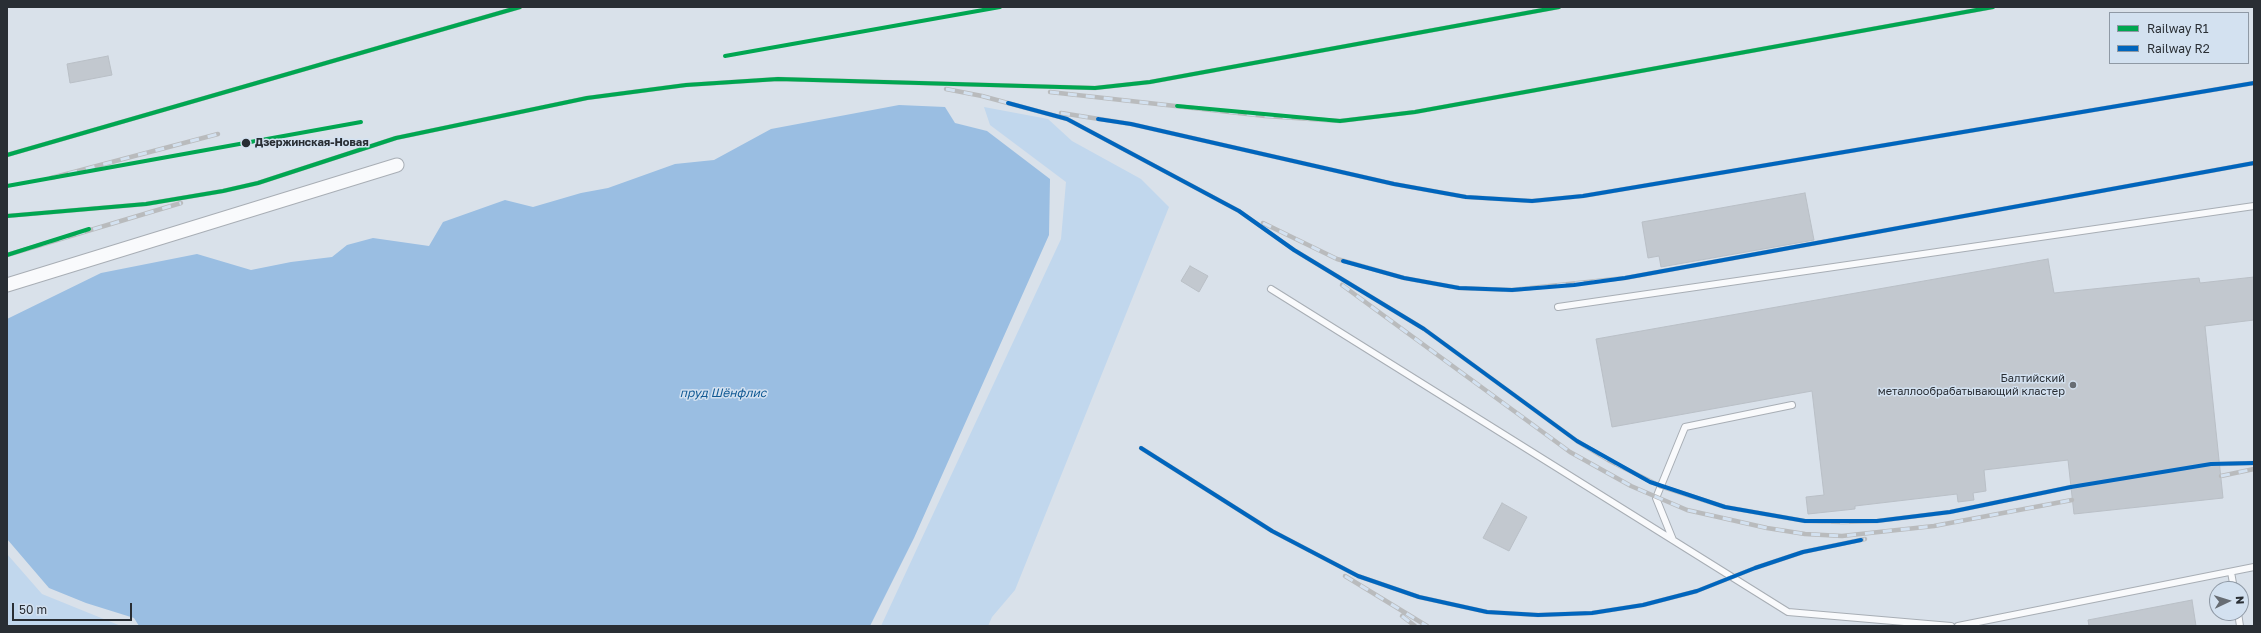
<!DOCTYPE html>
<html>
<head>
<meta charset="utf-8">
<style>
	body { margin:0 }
	#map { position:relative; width:2261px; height:633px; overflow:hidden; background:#d9e1ea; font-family:"Golos Text",sans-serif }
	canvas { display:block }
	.frame { position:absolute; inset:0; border:8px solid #292e34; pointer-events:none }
	.legend { position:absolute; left:2109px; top:12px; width:140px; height:52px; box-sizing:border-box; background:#d3e1f0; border:1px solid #8f99a5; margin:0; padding:5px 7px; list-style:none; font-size:12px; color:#292e34 }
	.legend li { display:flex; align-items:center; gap:8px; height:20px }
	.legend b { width:20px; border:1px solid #8f99a5 }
	.north { position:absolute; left:2209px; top:581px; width:40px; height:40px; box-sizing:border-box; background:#d3e1f0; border:1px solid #8f99a5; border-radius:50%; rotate:86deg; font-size:11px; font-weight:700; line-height:16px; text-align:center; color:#292e34 }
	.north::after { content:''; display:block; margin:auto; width:14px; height:18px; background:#676d74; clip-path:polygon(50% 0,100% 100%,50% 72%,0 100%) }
	.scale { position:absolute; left:12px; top:603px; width:120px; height:18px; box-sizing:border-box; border:2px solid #292e34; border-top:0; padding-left:5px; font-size:12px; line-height:14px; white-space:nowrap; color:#292e34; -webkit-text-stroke:3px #d3e1f0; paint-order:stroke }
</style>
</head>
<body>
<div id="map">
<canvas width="2261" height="633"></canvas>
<div class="frame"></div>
<ul class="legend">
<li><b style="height:5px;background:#00a651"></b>Railway R1</li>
<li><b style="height:5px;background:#0065bd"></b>Railway R2</li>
</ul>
<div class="north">N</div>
<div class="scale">50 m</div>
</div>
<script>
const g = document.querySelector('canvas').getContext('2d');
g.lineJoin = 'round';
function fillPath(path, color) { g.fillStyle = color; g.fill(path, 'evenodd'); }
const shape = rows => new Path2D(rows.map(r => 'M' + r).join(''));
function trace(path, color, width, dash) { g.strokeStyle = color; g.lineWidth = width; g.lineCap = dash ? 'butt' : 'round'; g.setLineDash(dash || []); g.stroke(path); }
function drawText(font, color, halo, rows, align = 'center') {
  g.font = font + ' "Golos Text",sans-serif'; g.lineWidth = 3; g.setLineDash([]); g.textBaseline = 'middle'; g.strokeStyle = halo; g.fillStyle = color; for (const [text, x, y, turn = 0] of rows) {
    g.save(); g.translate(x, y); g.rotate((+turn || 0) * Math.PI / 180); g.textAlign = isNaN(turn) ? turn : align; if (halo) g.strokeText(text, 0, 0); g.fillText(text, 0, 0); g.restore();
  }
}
fillPath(shape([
	[984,107,1048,119,1072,141,1141,179,1169,207,1015,590,992,617,988,626,881,626,1061,239,1066,182,990,125],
	[7,554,42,594,121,626,7,626]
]), '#c1d7ed');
fillPath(shape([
	[899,105,945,107,955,123,987,131,1050,179,1049,235,914,538,870,626,139,626,134,618,86,603,49,588,7,539,7,319,101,273,197,254,251,270,291,262,332,257,347,245,373,238,429,246,443,222,505,200,533,207,581,193,608,188,675,164,714,160,771,129]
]), '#9abee2');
const building = shape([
	[108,56,112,75,70,83,67,64,108,56],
	[1805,193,1814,240,1661,267,1659,256,1648,258,1642,222,1805,193],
	[2048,259,2054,293,2199,278,2200,283,2254,277,2254,320,2205,326,2223,498,2074,514,2068,460,1984,470,1986,491,1973,493,1974,500,1958,502,1957,494,1855,506,1855,509,1808,514,1806,497,1824,495,1812,391,1612,427,1596,339,2048,259],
	[1190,266,1208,276,1199,292,1181,281,1190,266],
	[1502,503,1527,517,1509,551,1483,538,1502,503],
	[2192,600,2196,626,2089,626,2088,620,2192,600]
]);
fillPath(building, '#c2c8cf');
trace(building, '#b9bfc6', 1);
const service = shape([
	[1271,289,1788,612,1951,626],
	[1558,307,2254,206],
	[1673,540,1656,498,1685,427,1792,405],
	[2231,572,2234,589],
	[2238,613,2240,626],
	[1958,626,2254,567]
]);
const minor = shape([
	[7,285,397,165]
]);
trace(service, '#a8aeb5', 8);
trace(minor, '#a8aeb5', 15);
trace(service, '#f9fafc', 6);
trace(minor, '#f9fafc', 13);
const rail = shape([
	[946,89,982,96,1067,119,1239,211,1294,250,1424,329,1577,441,1610,461,1660,486,1725,507,1805,521,1843,522,1877,521,1950,512,2071,487],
	[1050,92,1265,116,1340,121,1415,112,1993,7],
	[1061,113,1131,124,1394,184,1466,197,1532,201,1583,196,2254,83],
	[7,155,520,7],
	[51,178,218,134],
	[7,216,146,204,223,191,258,183,396,138,587,98,686,85,778,79,1095,88,1150,82,1559,7],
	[1263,223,1337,259,1404,278,1459,288,1512,290,1625,278,2254,163],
	[7,255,181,203],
	[1342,285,1570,452,1631,486,1687,510,1767,528,1805,534,1842,536,1934,526,2072,500],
	[1141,448,1272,531,1358,576,1419,597,1487,612,1538,615,1592,613,1643,605,1697,591,1755,568,1803,552,1865,539],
	[2220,464,2254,463],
	[2221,476,2254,469],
	[1345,576,1427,626],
	[1402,616,1415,626]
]);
trace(rail, '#b9bbbd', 4.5);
trace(rail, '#d3e1f0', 3, [9]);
trace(shape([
	[725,56,1000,7],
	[1177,106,1340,121,1415,112,1993,7],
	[7,155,520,7],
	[7,186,361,122],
	[7,216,146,204,223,191,258,183,396,138,587,98,686,85,778,79,1095,88,1150,82,1559,7],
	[7,255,89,229]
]), '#00a651', 4);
trace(shape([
	[1008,103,1067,119,1239,211,1294,250,1424,329,1577,441,1650,482,1725,507,1805,521,1877,521,1950,512,2071,487,2211,464,2254,463],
	[1098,119,1131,124,1394,184,1466,197,1532,201,1583,196,2254,83],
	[1343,261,1404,278,1459,288,1512,290,1574,285,1625,278,2254,163],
	[1141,448,1272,531,1358,576,1419,597,1487,612,1538,615,1592,613,1643,605,1697,591,1755,568,1803,552,1861,540]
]), '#0065bd', 4);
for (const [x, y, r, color] of [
	[246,143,5,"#292e34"],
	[2073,385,4,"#676d74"]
]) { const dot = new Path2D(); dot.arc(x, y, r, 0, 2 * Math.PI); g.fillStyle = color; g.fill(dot); trace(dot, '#d3e1f0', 1.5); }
drawText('bold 11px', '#292e34', '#d3e1f0', [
	["Дзержинская-Новая",255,143]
], 'left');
drawText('11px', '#292e34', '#d3e1f0', [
	["Балтийский",2065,379],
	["металлообрабатывающий кластер",2065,392]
], 'right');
drawText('italic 12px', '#125a94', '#d3e1f0', [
	["пруд Шёнфлис",723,393]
]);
</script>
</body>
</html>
